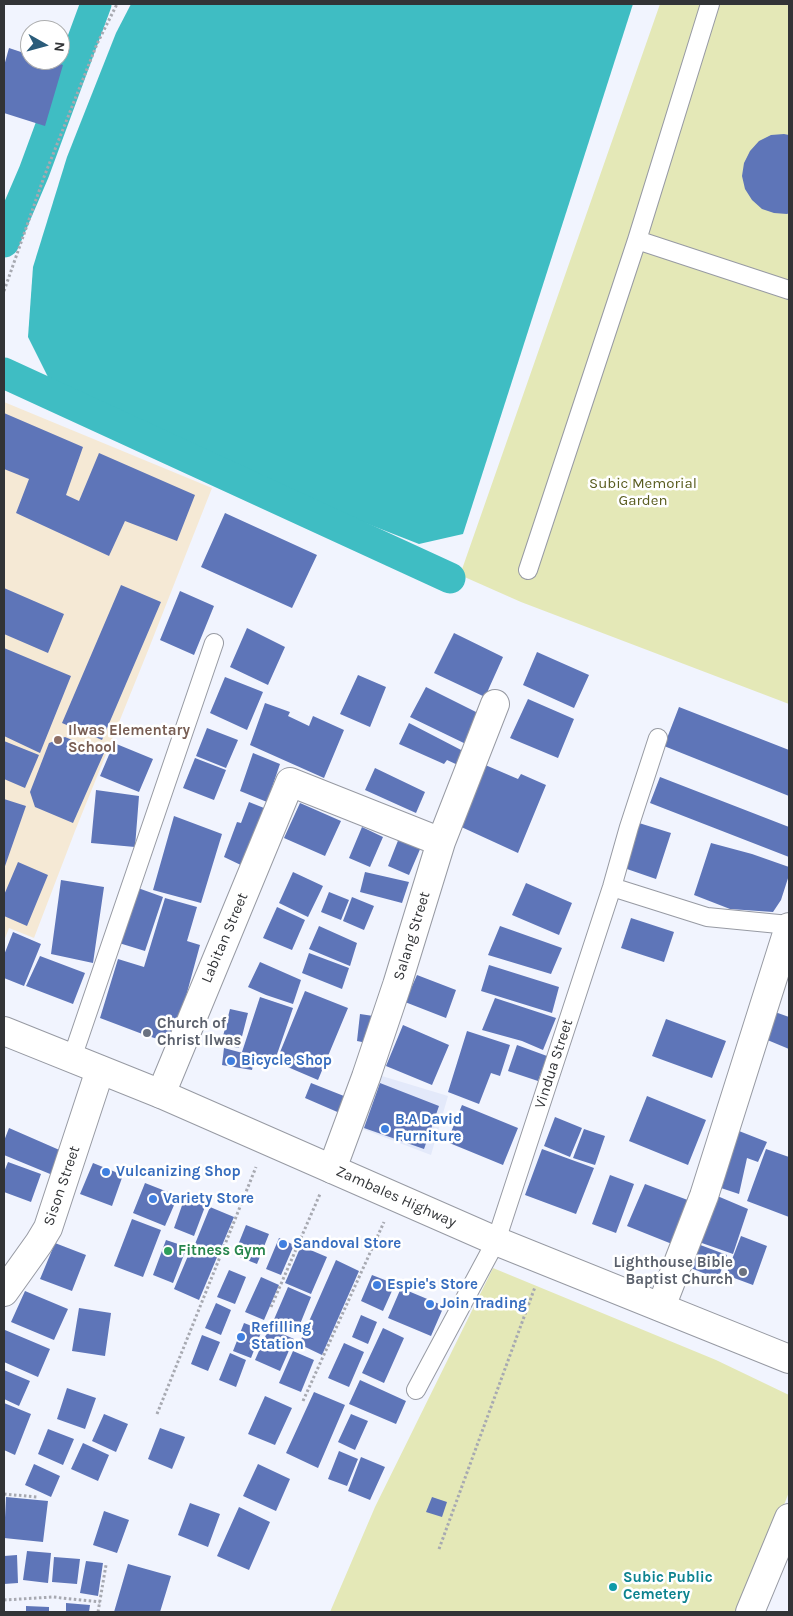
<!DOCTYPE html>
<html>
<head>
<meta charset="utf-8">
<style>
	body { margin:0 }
	#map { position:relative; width:793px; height:1616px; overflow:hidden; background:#f1f4fe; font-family:Karla,sans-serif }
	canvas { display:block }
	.frame { position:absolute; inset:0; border:5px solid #323437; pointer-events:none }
	.north { position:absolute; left:20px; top:20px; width:50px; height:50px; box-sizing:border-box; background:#fff; border:1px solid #adaeaf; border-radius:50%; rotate:97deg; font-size:14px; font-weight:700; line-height:20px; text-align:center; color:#323437 }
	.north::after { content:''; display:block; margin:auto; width:18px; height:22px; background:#2b5c7a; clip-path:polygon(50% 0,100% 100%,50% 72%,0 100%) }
</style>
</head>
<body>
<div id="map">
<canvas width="793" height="1616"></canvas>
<div class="frame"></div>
<div class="north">N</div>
</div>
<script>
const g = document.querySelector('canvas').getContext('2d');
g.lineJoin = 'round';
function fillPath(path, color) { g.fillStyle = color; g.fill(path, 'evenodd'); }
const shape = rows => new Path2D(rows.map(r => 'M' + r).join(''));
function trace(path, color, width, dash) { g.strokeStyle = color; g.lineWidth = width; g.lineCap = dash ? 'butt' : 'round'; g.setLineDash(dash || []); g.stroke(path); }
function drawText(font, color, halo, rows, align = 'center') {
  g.font = font + ' Karla,sans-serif'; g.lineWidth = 5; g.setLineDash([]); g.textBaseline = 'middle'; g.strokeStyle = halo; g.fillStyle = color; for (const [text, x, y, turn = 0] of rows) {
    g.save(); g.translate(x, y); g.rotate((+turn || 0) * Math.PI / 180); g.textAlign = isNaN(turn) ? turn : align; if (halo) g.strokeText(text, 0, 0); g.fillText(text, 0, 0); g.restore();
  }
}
fillPath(shape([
	[372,1073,448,1096,431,1155,352,1125]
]), '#e3e9fa');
fillPath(shape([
	[4,402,212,488,149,648,75,831,34,938,9,928,4,941]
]), '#f5e9d5');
fillPath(shape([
	[660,4,789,4,789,704,521,602,460,575],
	[493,1268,716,1360,789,1395,789,1492,743,1612,330,1612,375,1507]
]), '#e4e8b7');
fillPath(shape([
	[131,4,633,4,463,534,419,544,276,488,50,381,28,337,33,267,67,157,116,33]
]), '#3fbdc3');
trace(shape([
	[4,242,34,172,96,4],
	[4,373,450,578]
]), '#3fbdc3', 31);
fillPath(shape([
	[9,48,30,55,30,60,48,60,63,65,45,126,4,113,4,66],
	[784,134,789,135,789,213,787,214,774,213,762,209,752,200,745,189,742,176,744,163,750,151,759,141,771,135],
	[4,413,83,447,66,495,79,501,99,453,195,495,177,541,125,521,109,556,16,513,29,479,4,469],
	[225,513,317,555,292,608,201,567],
	[121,585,161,602,102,740,62,723],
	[4,588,64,614,48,653,4,634],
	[180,591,214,606,194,655,160,640],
	[247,628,285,647,268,685,230,667],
	[454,633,503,657,485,697,434,673],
	[4,648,71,676,40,753,4,736],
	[537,652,589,675,574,708,523,685],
	[358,675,386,687,370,727,340,714],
	[225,677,263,692,247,730,210,713],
	[426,687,484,716,470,746,410,717],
	[528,699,574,719,558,758,510,738],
	[265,703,290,712,288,716,309,726,313,716,344,730,324,778,250,745],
	[679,707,789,750,789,796,664,746],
	[409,723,465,752,460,766,447,760,444,764,399,744],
	[207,728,238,740,226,768,196,756],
	[65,737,104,753,73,823,35,807,30,792,49,743],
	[4,741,39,755,25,788,4,779],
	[114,743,153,759,139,792,100,776],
	[253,753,280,764,267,802,240,791],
	[195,758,226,770,214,800,183,788],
	[483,764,518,779,521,774,546,785,518,853,457,825],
	[375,768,425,792,416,813,365,790],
	[660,777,789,827,789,857,650,803],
	[96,790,139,796,135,847,91,843],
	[4,799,26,806,4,869],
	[249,802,269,810,245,867,224,857,237,822,241,823],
	[300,803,341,821,325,856,284,838],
	[174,816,222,834,201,903,153,890],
	[639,823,671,833,656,879,624,868],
	[362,827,383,837,370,867,349,858],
	[399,838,421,847,409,875,388,866],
	[711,843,752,854,789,867,789,875,781,900,773,912,730,909,694,895],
	[18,862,48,875,27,926,4,916,4,895],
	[293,872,323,886,308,917,279,903],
	[365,872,409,882,402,903,360,892],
	[61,880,104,887,93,963,51,954],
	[526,883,572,903,559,935,512,915],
	[138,888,163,897,145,951,119,943],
	[329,892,349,900,341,920,321,912],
	[352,897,374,906,364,930,343,921],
	[165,898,197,907,187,941,200,945,173,1044,145,1035,100,1018,118,959,144,967],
	[277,907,305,920,292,950,263,938],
	[631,918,674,932,664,962,621,948],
	[319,926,357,943,350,966,309,949],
	[500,926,562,948,551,974,488,955],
	[13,932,41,944,24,986,4,978,4,955],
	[309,953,349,968,342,989,302,973],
	[40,956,85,973,73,1004,26,986],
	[260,962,301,980,293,1004,266,995,248,987],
	[489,965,559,987,552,1013,481,991],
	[417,975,456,990,446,1018,405,1002],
	[305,991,348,1008,318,1080,276,1062],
	[260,997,293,1008,274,1063,255,1056,252,1070,222,1065,224,1048,250,1055,242,1052],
	[495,998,556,1018,543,1050,522,1041,482,1030],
	[230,1009,248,1013,239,1048,221,1044],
	[775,1012,789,1017,789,1049,765,1039],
	[360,1014,380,1017,372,1044,357,1041],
	[666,1019,726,1041,712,1078,652,1056],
	[403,1025,449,1045,432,1085,386,1066],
	[467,1031,510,1045,500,1076,491,1073,479,1104,448,1092],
	[517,1045,547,1056,538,1081,508,1071],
	[311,1083,349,1098,342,1114,305,1098],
	[380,1083,439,1106,424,1149,364,1128],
	[647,1096,706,1120,688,1165,629,1141],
	[462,1105,518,1128,503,1165,447,1142],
	[555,1117,582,1128,570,1157,544,1146],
	[9,1128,64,1152,55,1176,4,1155,4,1141],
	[584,1129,605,1136,595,1165,573,1158],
	[739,1131,767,1142,758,1162,747,1158,739,1194,718,1187],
	[542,1149,594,1168,576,1214,525,1195],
	[766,1149,789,1157,789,1217,747,1201],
	[8,1162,41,1174,31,1202,4,1192,4,1172],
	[93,1163,123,1175,112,1206,80,1194],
	[610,1175,634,1184,616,1233,592,1224],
	[145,1183,178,1196,165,1226,133,1213],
	[645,1184,693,1202,677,1246,627,1226],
	[715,1195,748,1209,733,1254,699,1242],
	[185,1197,206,1204,194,1236,174,1228],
	[210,1207,234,1217,199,1300,174,1289,193,1244,206,1250,195,1244],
	[132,1219,161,1230,143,1277,114,1266],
	[246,1225,269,1234,257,1264,234,1255],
	[741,1236,767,1246,753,1285,726,1275],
	[279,1238,294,1245,281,1275,266,1269],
	[166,1240,187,1247,173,1283,153,1275],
	[55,1243,86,1255,72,1291,40,1279],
	[695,1243,727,1255,718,1279,686,1266],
	[301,1246,327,1257,311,1294,285,1283],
	[336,1260,359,1271,322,1355,299,1344],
	[229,1270,246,1277,235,1304,217,1297],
	[372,1275,395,1284,383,1311,361,1301],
	[261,1277,279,1285,264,1320,245,1312],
	[288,1287,311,1297,296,1334,272,1324],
	[401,1288,444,1306,431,1336,388,1318],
	[25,1291,68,1309,54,1340,11,1322],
	[216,1303,231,1310,221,1335,205,1328],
	[79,1308,111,1313,105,1356,72,1351],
	[361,1315,377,1322,368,1344,352,1337],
	[244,1323,262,1330,251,1358,233,1351],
	[269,1328,294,1339,280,1371,255,1360],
	[383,1328,404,1338,384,1383,362,1373],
	[5,1330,50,1349,38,1377,4,1362],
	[202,1335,220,1342,208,1371,191,1364],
	[344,1343,364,1352,349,1387,328,1378],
	[293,1351,314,1360,301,1392,279,1383],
	[230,1353,246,1360,236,1387,219,1380],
	[4,1370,30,1381,19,1406,4,1399],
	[360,1380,406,1401,396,1424,349,1404],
	[67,1388,96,1398,85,1429,57,1419],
	[314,1392,345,1405,318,1468,286,1453],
	[265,1396,292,1408,275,1445,248,1434],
	[4,1403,31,1414,15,1455,4,1450],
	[104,1414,128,1424,116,1452,92,1441],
	[351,1414,368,1421,355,1450,338,1442],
	[160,1428,185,1437,172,1469,148,1459],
	[48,1429,74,1439,63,1465,38,1454],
	[83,1443,109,1455,98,1481,71,1469],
	[339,1451,358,1459,347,1486,328,1479],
	[361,1457,385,1467,370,1500,348,1491],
	[34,1464,60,1476,51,1497,25,1485],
	[258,1464,290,1479,276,1511,243,1496],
	[6,1497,48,1501,43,1542,4,1538],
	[432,1497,447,1502,442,1517,426,1512],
	[190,1503,220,1514,208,1547,178,1535],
	[239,1507,270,1522,249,1570,217,1556],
	[104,1511,129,1520,117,1553,93,1545],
	[27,1551,51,1553,48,1583,23,1580],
	[17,1555,18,1583,4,1584,4,1556],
	[54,1557,80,1559,77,1584,52,1582],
	[86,1561,103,1563,98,1596,80,1593],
	[128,1564,171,1576,160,1612,114,1612],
	[66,1603,90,1605,89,1612,66,1612],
	[26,1606,49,1607,49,1612,26,1612]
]), '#5e75b8');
const lane = shape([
	[637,240,789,290],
	[528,570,637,240,710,4],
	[612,887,707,917,789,925],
	[72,1058,214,643],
	[416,1390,496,1241,612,887,629,827,658,738]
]);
const street = shape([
	[161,1094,290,782,441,842],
	[332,1169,366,1077,397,985,441,842,495,704],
	[4,1292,39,1243,48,1228,100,1070],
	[661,1307,704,1196,789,927],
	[750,1612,789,1518]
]);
const primary = shape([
	[4,1031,161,1094,496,1241,789,1359]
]);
trace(lane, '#979aa3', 20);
trace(street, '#979aa3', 30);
trace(primary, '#979aa3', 30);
trace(shape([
	[4,291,44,177,97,44,117,4],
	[271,1307,320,1194],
	[303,1401,384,1222],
	[157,1414,256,1167],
	[4,1494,37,1497],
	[439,1549,535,1287],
	[4,1600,53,1597,100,1602],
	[98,1612,106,1565]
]), '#a7a9b1', 3, [2.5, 2.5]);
trace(lane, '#fff', 18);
trace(street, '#fff', 28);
trace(primary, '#fff', 28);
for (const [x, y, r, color] of [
	[58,740,5,"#8d6e63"],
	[147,1033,5,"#6b7280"],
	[231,1061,5,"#3f7fe0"],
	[385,1129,5,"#3f7fe0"],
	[106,1172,5,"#3f7fe0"],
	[153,1199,5,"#3f7fe0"],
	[283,1244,5,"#3f7fe0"],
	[168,1251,5,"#2e9e5b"],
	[743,1272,5,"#6b7280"],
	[377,1285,5,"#3f7fe0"],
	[430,1304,5,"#3f7fe0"],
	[241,1337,5,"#3f7fe0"],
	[613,1587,5,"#0f9aa8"]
]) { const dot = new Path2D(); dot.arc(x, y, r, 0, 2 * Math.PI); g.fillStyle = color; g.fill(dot); trace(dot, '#fff', 2); }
drawText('15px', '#595c1f', '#fff', [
	["Subic Memorial",643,484],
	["Garden",643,501]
]);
drawText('bold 15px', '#785e54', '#fff', [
	["Ilwas Elementary",68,731],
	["School",68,748]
], 'left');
drawText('15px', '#323437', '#fff', [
	["Salang Street",412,936,-73],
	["Labitan Street",225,938,-67],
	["Vindua Street",554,1064,-72],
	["Sison Street",62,1186,-71],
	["Zambales Highway",396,1197,24]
]);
drawText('bold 15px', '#5b616d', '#fff', [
	["Church of",157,1024],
	["Christ Ilwas",157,1041],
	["Lighthouse Bible",733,1263,"right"],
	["Baptist Church",733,1280,"right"]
], 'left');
drawText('bold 15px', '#366cbe', '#fff', [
	["Bicycle Shop",241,1061],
	["B.A David",395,1120],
	["Furniture",395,1137],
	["Vulcanizing Shop",116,1172],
	["Variety Store",163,1199],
	["Sandoval Store",293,1244],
	["Espie's Store",387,1285],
	["Join Trading",440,1304],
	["Refilling",251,1328],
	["Station",251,1345]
], 'left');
drawText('bold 15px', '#27864d', '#fff', [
	["Fitness Gym",178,1251]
], 'left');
drawText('bold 15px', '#0d838f', '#fff', [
	["Subic Public",623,1578],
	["Cemetery",623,1595]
], 'left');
</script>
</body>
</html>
